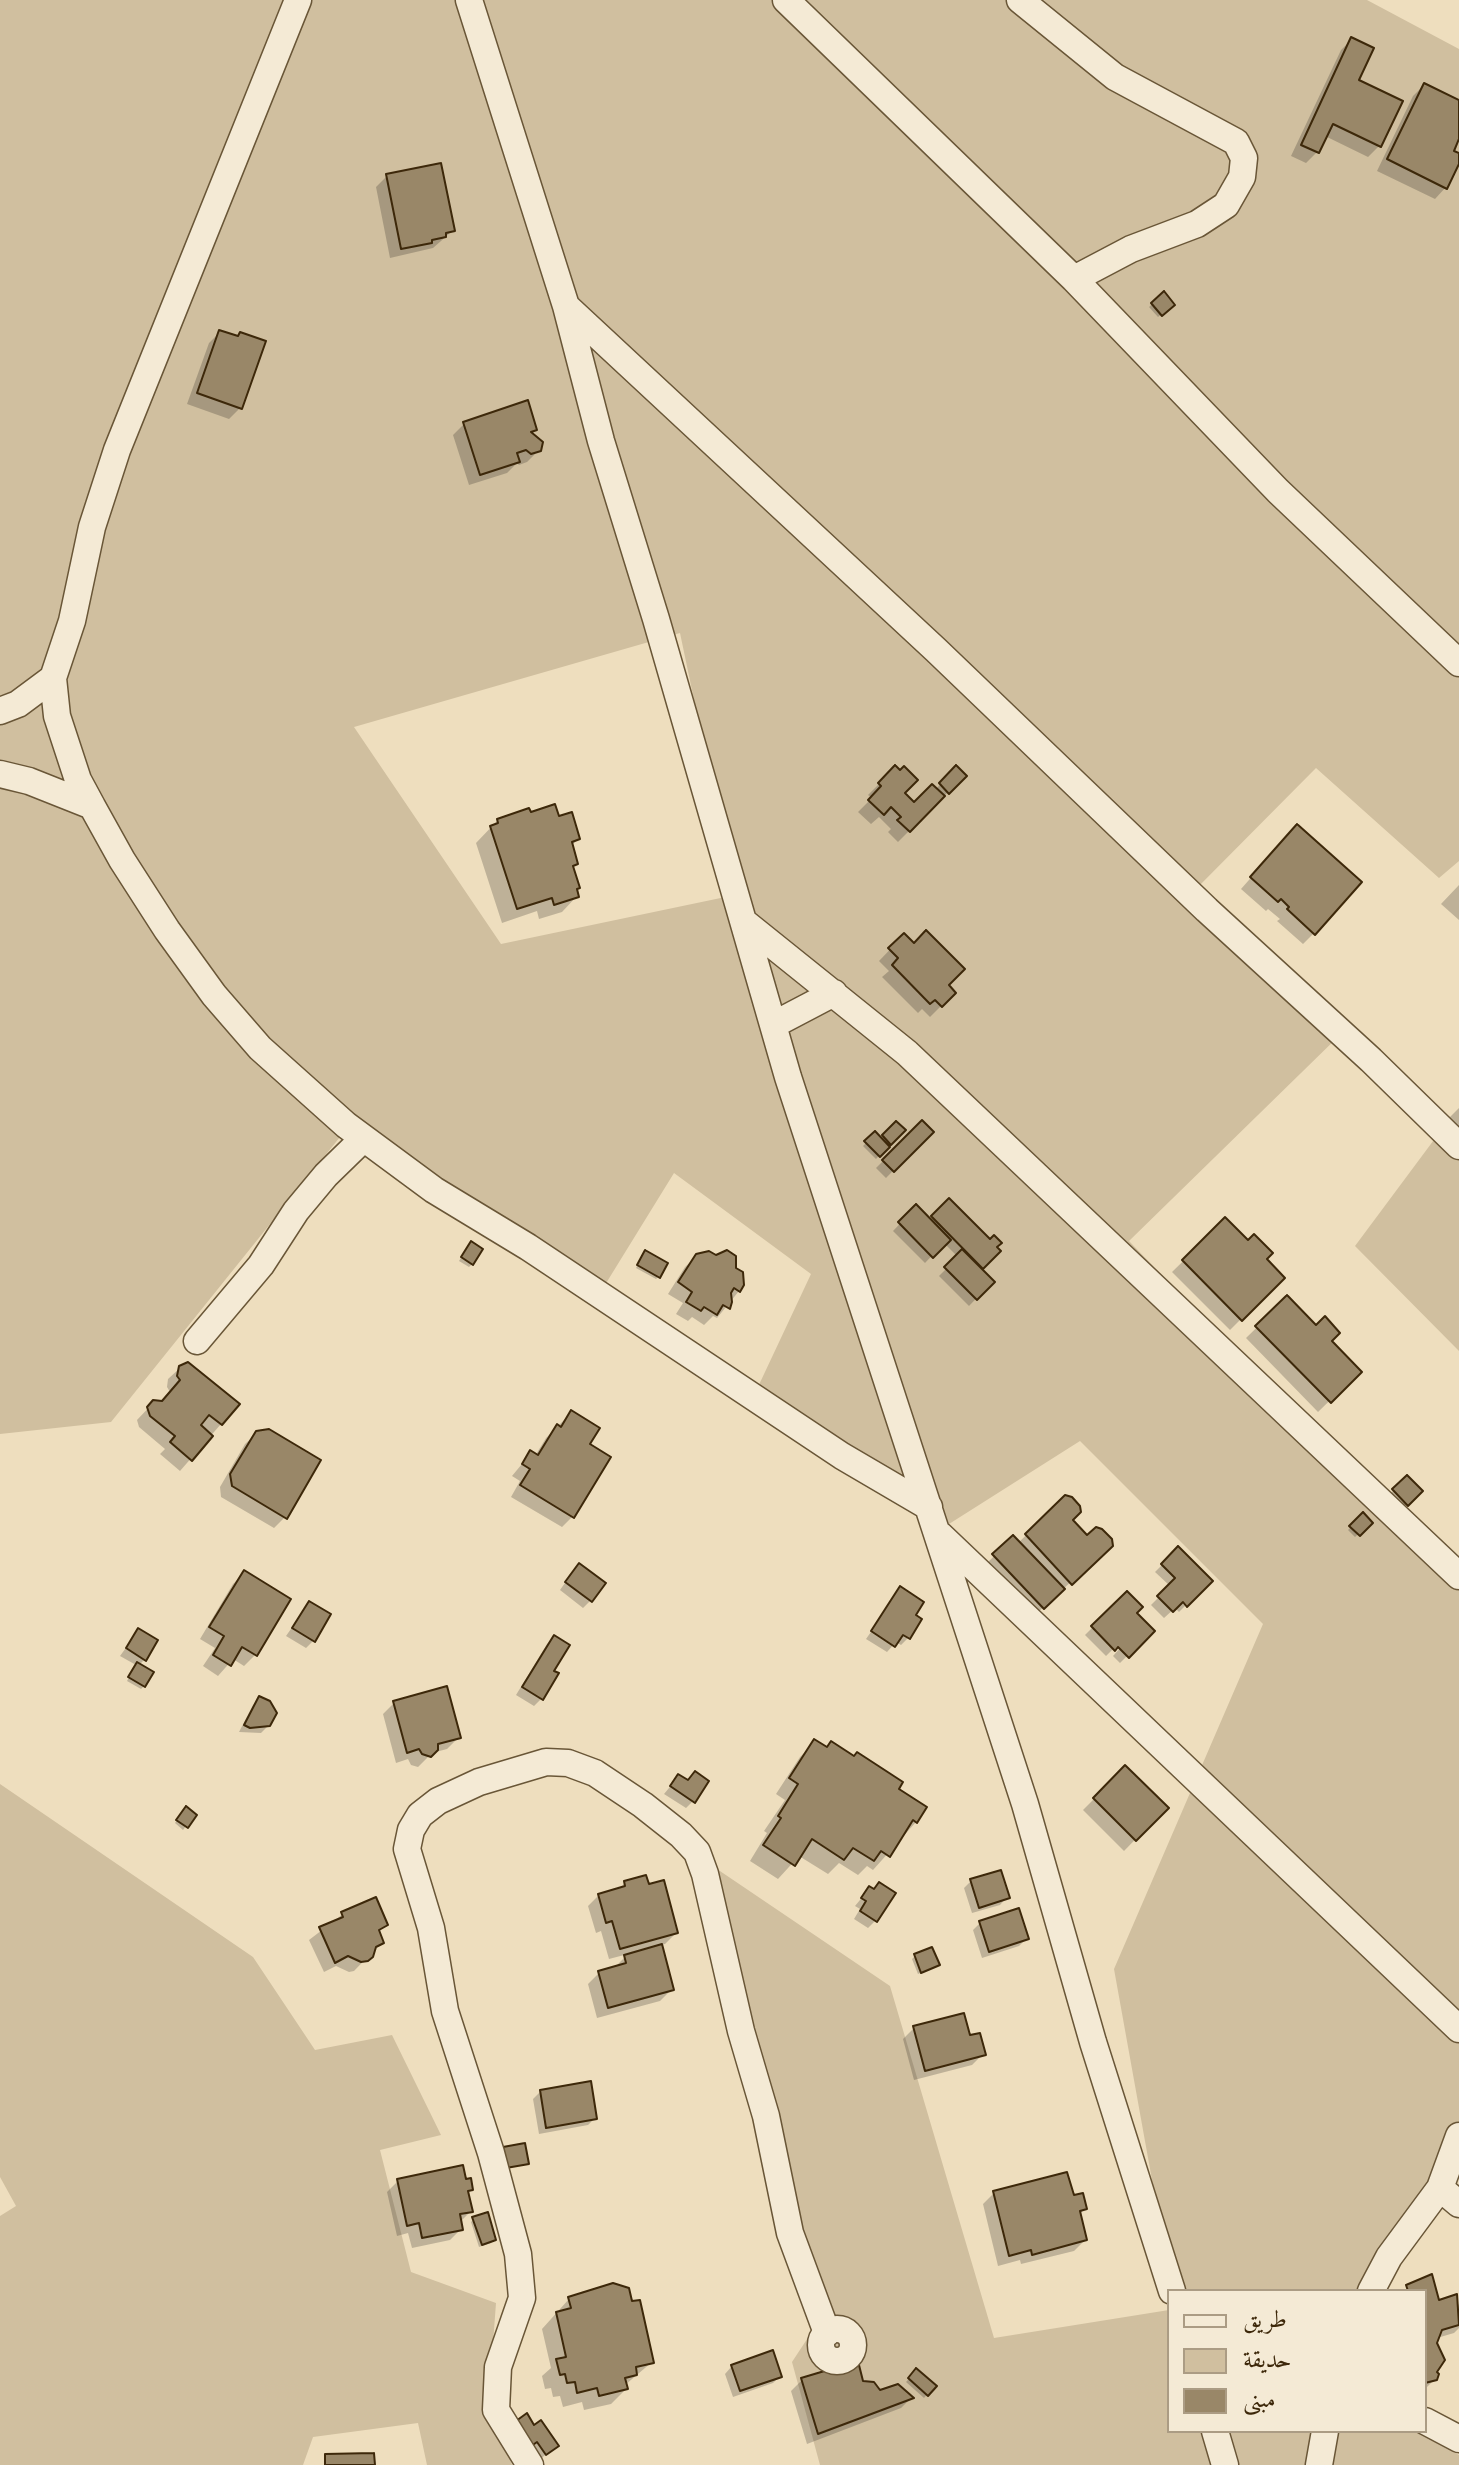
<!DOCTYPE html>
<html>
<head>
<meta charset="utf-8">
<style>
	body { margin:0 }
	#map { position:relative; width:1459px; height:2465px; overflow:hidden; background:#eedebe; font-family:"Gentium Book Plus",Amiri,serif }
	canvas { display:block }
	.legend { position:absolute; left:1167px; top:2289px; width:260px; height:144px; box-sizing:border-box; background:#f4ead5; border:2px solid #ab9c84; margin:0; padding:10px 14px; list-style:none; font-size:24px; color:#3d280a }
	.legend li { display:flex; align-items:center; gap:16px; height:40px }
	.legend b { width:40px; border:2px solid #ab9c84 }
</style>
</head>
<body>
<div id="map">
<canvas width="1459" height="2465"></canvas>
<ul class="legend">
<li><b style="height:10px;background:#f4ead5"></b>طريق</li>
<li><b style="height:22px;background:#d0bf9f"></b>حديقة</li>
<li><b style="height:22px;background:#998768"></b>مبنى</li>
</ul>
</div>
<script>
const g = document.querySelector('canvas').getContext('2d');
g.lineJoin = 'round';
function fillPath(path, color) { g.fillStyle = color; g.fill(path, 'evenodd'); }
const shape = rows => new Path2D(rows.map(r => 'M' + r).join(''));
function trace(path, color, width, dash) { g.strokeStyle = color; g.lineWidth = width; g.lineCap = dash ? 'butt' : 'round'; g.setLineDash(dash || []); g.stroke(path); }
fillPath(shape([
	[0,0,1367,0,1459,49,1459,861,1439,878,1316,768,1194,891,1344,1031,1129,1241,1459,1584,1459,2131,1383,2291,1172,2291,1114,1969,1263,1624,1080,1441,949,1524,757,1389,811,1274,674,1173,600,1293,348,1127,111,1422,0,1434],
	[680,633,735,895,501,944,354,727],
	[1445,1125,1459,1138,1459,1351,1355,1246],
	[0,1784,253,1957,315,2050,392,2035,441,2135,380,2150,411,2272,496,2303,489,2397,512,2465,427,2465,418,2423,313,2437,303,2465,0,2465,0,2216,16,2206,0,2177],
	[714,1867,890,1986,994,2338,1169,2310,1169,2431,1417,2431,1459,2455,1459,2465,820,2465,792,2362,813,2330]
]), '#d0bf9f');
fillPath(shape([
	[1352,39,1357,81,1379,146,1368,157,1325,136,1317,152,1306,163,1291,156,1341,50],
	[1424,85,1459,102,1459,135,1451,152,1459,155,1459,160,1446,187,1435,199,1377,171,1413,96],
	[387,176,453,230,441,241,433,248,390,258,376,187],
	[1163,294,1172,305,1158,317,1149,307],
	[220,332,241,407,229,419,187,404,209,343],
	[464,424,535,429,530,434,539,450,527,462,519,465,517,463,507,473,469,485,453,435],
	[895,768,902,793,914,805,935,790,956,768,964,776,898,842,888,832,891,829,879,817,871,824,858,812,872,798,868,795],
	[530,814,557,819,578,839,571,846,576,863,571,868,577,896,562,912,539,919,537,911,502,923,476,843,498,820],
	[1286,838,1314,933,1303,944,1277,921,1280,919,1268,909,1266,911,1241,889],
	[1459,885,1459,920,1441,904],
	[904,935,954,993,930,1017,922,1009,918,1013,882,977,889,971,879,961],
	[1459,1108,1459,1134,1440,1127],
	[922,1122,931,1132,886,1178,876,1168],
	[896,1124,903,1130,876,1159,863,1146,875,1134,880,1140],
	[949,1201,998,1251,980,1269,992,1282,969,1306,939,1276,958,1257,944,1243,925,1263,893,1231,916,1207,930,1220],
	[1225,1220,1282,1278,1230,1330,1172,1272],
	[468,1246,472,1264,469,1267,459,1261],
	[643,1255,659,1276,656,1279,636,1268],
	[697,1256,716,1258,739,1291,717,1318,713,1316,704,1325,692,1317,688,1321,676,1314,683,1303,668,1294,685,1267],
	[1287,1298,1359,1372,1318,1412,1246,1338],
	[180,1368,221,1424,180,1471,160,1454,165,1449,139,1427,137,1420,154,1402,161,1403,170,1392,167,1387,168,1379],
	[571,1413,587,1445,573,1516,562,1527,511,1497,520,1481,512,1476,531,1453,535,1456,546,1438],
	[257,1433,285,1517,274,1528,221,1497,220,1487,245,1444],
	[1407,1477,1420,1491,1404,1507,1391,1493],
	[1066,1497,1070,1520,1087,1538,1111,1545,1036,1614,987,1563,1013,1538,1018,1543],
	[1363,1515,1370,1523,1355,1537,1348,1530],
	[1178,1549,1210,1581,1179,1612,1175,1608,1164,1618,1151,1605,1170,1586,1155,1572],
	[244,1573,255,1655,244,1666,233,1659,218,1676,203,1666,215,1648,200,1639,233,1584],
	[572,1573,590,1601,583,1608,560,1590],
	[901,1589,913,1615,908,1638,901,1645,896,1642,887,1652,866,1639],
	[1127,1593,1134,1613,1152,1631,1120,1663,1113,1656,1123,1645,1120,1642,1106,1656,1085,1635],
	[309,1603,313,1641,306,1648,286,1636],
	[138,1631,145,1659,139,1665,144,1686,141,1689,127,1681,136,1665,120,1656],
	[554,1637,552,1672,541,1699,534,1706,516,1695,547,1644],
	[260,1698,269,1725,261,1733,239,1732,253,1705],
	[394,1703,458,1738,447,1749,432,1753,418,1767,411,1765,408,1759,396,1763,383,1714],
	[815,1742,896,1789,916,1822,873,1870,867,1866,858,1875,839,1863,828,1874,799,1856,778,1879,750,1861,767,1833,764,1831,785,1800,776,1794,800,1757],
	[1125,1768,1166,1808,1124,1851,1083,1810],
	[679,1776,693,1801,686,1808,664,1794],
	[183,1812,194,1816,183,1830,175,1823],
	[971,1881,1007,1897,1000,1905,972,1913,964,1888],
	[625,1883,676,1933,665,1944,660,1945,672,1989,660,2001,597,2018,588,1984,599,1973,614,1968,628,1954,609,1959,601,1931,596,1933,588,1906,599,1895,618,1890],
	[869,1889,875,1921,868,1928,854,1919,860,1909,855,1906],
	[343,1914,386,1924,378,1933,382,1942,354,1971,349,1972,336,1966,324,1972,309,1940],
	[980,1923,1026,1939,1019,1946,982,1958,973,1930],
	[915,1956,937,1965,918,1974,912,1959],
	[914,2028,969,2038,983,2054,972,2065,914,2080,903,2039],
	[540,2092,595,2118,588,2125,539,2134,533,2099],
	[398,2181,464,2182,471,2190,467,2194,471,2211,460,2222,461,2229,450,2240,412,2248,408,2233,397,2236,387,2192],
	[994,2193,1085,2208,1079,2215,1085,2240,1074,2251,1021,2264,1020,2260,998,2266,983,2204],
	[474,2219,494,2240,491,2243,479,2247,471,2222],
	[1430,2277,1438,2303,1455,2296,1459,2306,1459,2328,1454,2333,1437,2338,1435,2379,1425,2389,1425,2291,1402,2291],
	[569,2299,652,2362,625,2385,626,2389,611,2404,584,2410,582,2402,563,2407,560,2396,553,2397,551,2388,545,2389,542,2376,551,2368,542,2329],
	[732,2366,780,2376,773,2383,733,2397,725,2374],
	[916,2371,934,2386,924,2398,906,2382],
	[802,2380,879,2392,911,2398,901,2408,807,2444,791,2391],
	[534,2427,556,2446,538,2461,529,2447]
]), '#0003');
const building = shape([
	[1351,37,1374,48,1359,80,1403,101,1381,147,1333,124,1319,153,1301,145,1351,37],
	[1424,83,1459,100,1459,139,1454,151,1459,153,1459,164,1447,189,1387,159,1424,83],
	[441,163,455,231,446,233,446,237,432,240,432,243,401,249,386,174,441,163],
	[1164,291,1175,305,1162,316,1151,303,1164,291],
	[219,330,238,336,240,332,266,341,242,409,197,393,219,330],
	[528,400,537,430,531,432,543,442,541,451,531,454,526,450,517,453,520,462,480,475,463,422,528,400],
	[895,765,900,770,904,766,918,780,905,793,914,802,932,784,945,796,910,832,897,820,901,817,891,807,884,815,868,800,881,786,878,783,895,765],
	[956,765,967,776,949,794,939,783,956,765],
	[555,804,559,816,572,812,580,839,572,842,578,864,573,866,580,888,577,889,579,897,554,905,552,898,517,909,490,826,498,823,497,819,529,808,531,812,555,804],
	[1297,824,1362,882,1315,935,1287,909,1289,907,1281,899,1278,902,1250,877,1297,824],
	[926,930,965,969,949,985,956,993,942,1007,935,1000,930,1004,892,965,898,958,888,948,904,933,914,943,926,930],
	[922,1120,934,1132,894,1172,882,1160,922,1120],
	[896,1121,906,1130,891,1145,882,1135,896,1121],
	[875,1131,890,1147,880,1157,864,1141,875,1131],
	[949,1198,990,1239,994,1235,1002,1243,997,1247,1001,1251,983,1269,931,1216,949,1198],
	[916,1204,951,1240,933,1258,898,1222,916,1204],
	[1225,1217,1248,1240,1254,1234,1273,1253,1267,1259,1285,1278,1242,1321,1182,1260,1225,1217],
	[471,1241,483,1249,473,1265,461,1257,471,1241],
	[962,1249,995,1282,977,1300,944,1267,962,1249],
	[645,1250,668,1263,660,1278,637,1265,645,1250],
	[727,1250,736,1256,736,1268,743,1272,744,1285,740,1292,734,1288,731,1293,732,1302,730,1309,723,1305,717,1315,704,1307,701,1311,686,1302,692,1292,678,1282,696,1254,709,1251,716,1255,727,1250],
	[1287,1295,1316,1325,1325,1316,1340,1333,1332,1341,1362,1372,1331,1403,1255,1326,1287,1295],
	[188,1362,240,1404,222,1425,209,1415,201,1425,213,1436,192,1461,170,1442,175,1436,150,1416,147,1407,153,1400,162,1401,180,1380,177,1376,179,1366,188,1362],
	[571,1410,600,1428,590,1444,611,1457,574,1518,520,1485,530,1469,522,1464,530,1450,538,1455,557,1424,561,1427,571,1410],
	[269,1429,321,1460,287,1519,232,1486,230,1474,256,1431,269,1429],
	[1407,1475,1423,1491,1408,1506,1392,1489,1407,1475],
	[1065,1495,1072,1497,1080,1506,1081,1512,1073,1520,1087,1535,1096,1527,1102,1529,1112,1539,1113,1546,1072,1585,1025,1534,1065,1495],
	[1363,1512,1373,1523,1360,1536,1349,1526,1363,1512],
	[1013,1535,1065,1589,1044,1609,992,1554,1013,1535],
	[1178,1546,1213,1581,1187,1607,1183,1602,1173,1612,1157,1596,1175,1578,1161,1564,1178,1546],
	[579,1563,606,1583,592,1602,565,1582,579,1563],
	[244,1570,291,1599,257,1656,242,1647,231,1666,213,1655,224,1636,209,1627,244,1570],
	[900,1586,924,1602,916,1615,922,1619,910,1639,903,1635,895,1647,871,1631,900,1586],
	[1127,1591,1143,1607,1137,1613,1155,1631,1129,1658,1118,1647,1115,1651,1091,1626,1127,1591],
	[309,1601,331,1614,315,1642,292,1628,309,1601],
	[138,1628,158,1640,146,1661,126,1648,138,1628],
	[554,1635,570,1645,554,1671,559,1673,543,1700,522,1687,554,1635],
	[137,1662,154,1672,145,1687,128,1677,137,1662],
	[447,1686,461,1738,438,1744,438,1750,431,1757,422,1754,419,1749,407,1753,393,1701,447,1686],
	[259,1696,270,1701,277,1713,270,1726,250,1728,244,1725,259,1696],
	[814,1739,827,1747,831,1741,854,1756,857,1752,903,1782,899,1789,927,1807,917,1823,913,1820,890,1857,881,1851,874,1861,853,1848,844,1860,812,1839,795,1866,763,1845,781,1818,778,1816,798,1784,789,1778,814,1739],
	[1125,1765,1169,1808,1136,1841,1093,1798,1125,1765],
	[695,1771,709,1781,695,1803,670,1786,678,1774,688,1780,695,1771],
	[186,1806,197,1815,188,1828,176,1820,186,1806],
	[1001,1870,1010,1898,979,1908,970,1879,1001,1870],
	[646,1875,649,1884,664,1880,678,1933,620,1949,612,1921,606,1923,598,1894,625,1886,624,1881,646,1875],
	[879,1882,896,1893,877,1922,860,1911,866,1901,861,1898,869,1886,874,1889,879,1882],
	[376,1897,388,1925,379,1930,384,1943,376,1947,373,1957,368,1961,361,1962,348,1956,335,1963,319,1927,343,1917,341,1912,376,1897],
	[1019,1908,1029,1939,989,1952,979,1921,1019,1908],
	[662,1944,674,1990,608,2008,598,1971,626,1963,624,1955,662,1944],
	[932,1947,940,1965,921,1973,914,1954,932,1947],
	[964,2013,970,2035,980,2033,986,2055,925,2071,913,2026,964,2013],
	[591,2081,597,2119,546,2128,540,2090,591,2081],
	[525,2143,529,2164,506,2168,503,2147,525,2143],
	[463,2165,466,2179,471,2178,473,2190,468,2191,473,2212,460,2214,463,2230,422,2238,419,2223,407,2226,397,2179,463,2165],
	[1067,2172,1074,2195,1083,2193,1087,2209,1080,2211,1087,2240,1032,2255,1031,2250,1009,2256,993,2191,1067,2172],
	[488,2212,496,2240,482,2245,472,2217,488,2212],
	[1432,2274,1439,2300,1457,2294,1459,2325,1442,2330,1437,2343,1445,2360,1437,2372,1439,2374,1437,2380,1425,2383,1425,2291,1408,2291,1406,2285,1432,2274],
	[613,2283,629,2288,632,2301,640,2300,654,2363,636,2367,637,2375,625,2378,628,2389,599,2396,597,2388,577,2393,575,2382,567,2383,565,2374,560,2375,556,2359,566,2357,556,2312,571,2308,568,2297,613,2283],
	[773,2350,782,2377,740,2391,731,2365,773,2350],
	[858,2361,863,2381,874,2382,880,2390,898,2384,914,2398,818,2434,801,2378,858,2361],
	[916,2368,937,2386,928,2396,908,2378,916,2368],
	[527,2413,534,2425,541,2420,559,2446,546,2455,537,2442,530,2447,516,2421,527,2413],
	[374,2453,375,2465,325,2465,325,2454,374,2453]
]);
fillPath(building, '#998768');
trace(building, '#3d280a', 2);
const minor = shape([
	[469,0,566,306,601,441,656,619,788,1077,1025,1804,1093,2042,1172,2291],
	[786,0,1074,279,1278,491,1459,663],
	[1020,0,1115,77,1236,142,1244,158,1242,177,1226,205,1197,224,1131,249,1074,279],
	[566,306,936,650,1207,910,1371,1060,1459,1146],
	[53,678,57,716,78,780,92,806],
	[0,711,18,704,53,678,72,621,92,527,117,450,298,0],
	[0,774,29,781,92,806,122,860,167,930,214,995,260,1048,346,1125,434,1190,528,1247,842,1456,929,1507],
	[744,922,907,1053,1459,1576],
	[773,1025,834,993],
	[197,1341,261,1265,296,1211,326,1175,363,1139],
	[940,1535,1459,2029],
	[1459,2136,1440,2188,1459,2204],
	[1371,2291,1389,2257,1440,2188],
	'821 2345a16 16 0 1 1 32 0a16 16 0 1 1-32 0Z',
	[1425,2421,1459,2439],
	[1215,2431,1225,2465],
	[530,2465,496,2410,498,2367,522,2298,518,2254,491,2153,445,2011,431,1928,407,1849,411,1830,420,1815,438,1801,479,1782,546,1762,568,1763,595,1773,643,1805,681,1835,697,1852,705,1874,741,2031,766,2116,790,2233,827,2333],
	[1319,2465,1325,2431]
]);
trace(minor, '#695637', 29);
trace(minor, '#f4ead5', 26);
</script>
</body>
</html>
